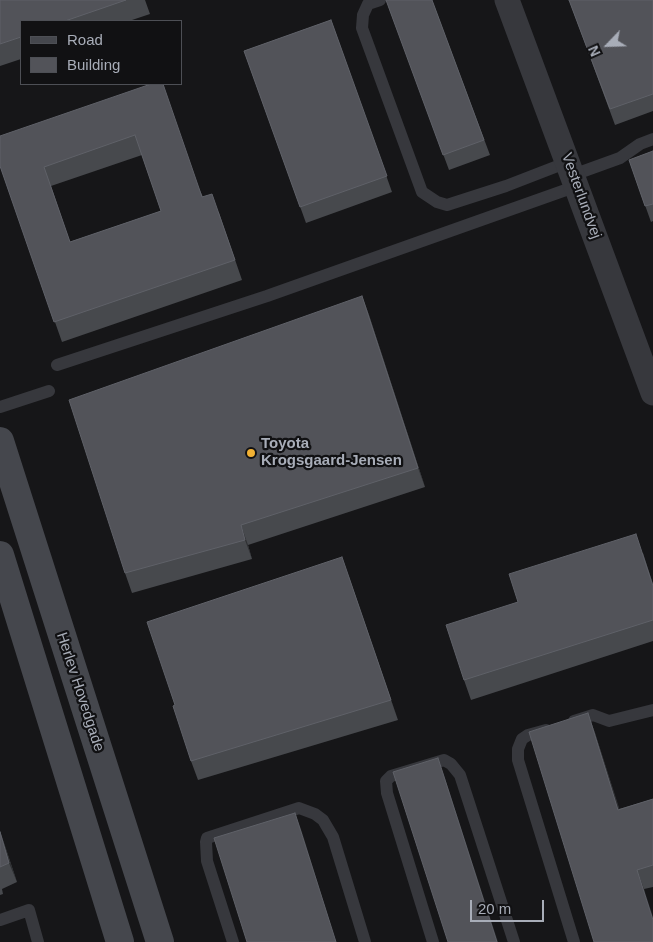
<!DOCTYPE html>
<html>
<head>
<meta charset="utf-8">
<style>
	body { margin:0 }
	#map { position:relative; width:653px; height:942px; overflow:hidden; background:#161618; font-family:Arial,sans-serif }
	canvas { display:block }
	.legend { position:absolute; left:20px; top:20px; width:162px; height:65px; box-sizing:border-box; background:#111113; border:1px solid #4d4f55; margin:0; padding:6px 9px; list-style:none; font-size:15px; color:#a8adb8 }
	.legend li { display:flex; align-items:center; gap:10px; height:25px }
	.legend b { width:25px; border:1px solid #4d4f55 }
	.north { position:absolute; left:583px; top:20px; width:50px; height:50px; -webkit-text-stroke:4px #111113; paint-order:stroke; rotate:246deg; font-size:14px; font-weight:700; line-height:20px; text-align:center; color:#a8adb8 }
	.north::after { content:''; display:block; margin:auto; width:18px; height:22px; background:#a8adb8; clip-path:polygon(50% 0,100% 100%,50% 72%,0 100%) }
	.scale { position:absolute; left:470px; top:900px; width:74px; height:22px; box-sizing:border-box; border:2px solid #a8adb8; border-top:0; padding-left:6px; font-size:15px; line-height:18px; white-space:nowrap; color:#a8adb8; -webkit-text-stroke:4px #111113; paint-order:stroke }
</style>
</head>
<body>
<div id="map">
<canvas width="653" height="942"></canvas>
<ul class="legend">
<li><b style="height:6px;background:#45474d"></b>Road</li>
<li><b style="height:14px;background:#525359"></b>Building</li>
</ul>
<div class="north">N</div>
<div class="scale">20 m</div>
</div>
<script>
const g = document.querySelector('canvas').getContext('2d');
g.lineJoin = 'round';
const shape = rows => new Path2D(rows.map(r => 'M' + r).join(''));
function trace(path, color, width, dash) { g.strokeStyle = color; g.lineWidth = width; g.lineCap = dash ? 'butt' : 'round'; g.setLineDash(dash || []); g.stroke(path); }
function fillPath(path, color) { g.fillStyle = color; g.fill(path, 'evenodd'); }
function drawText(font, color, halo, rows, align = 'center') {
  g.font = font + ' Arial,sans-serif'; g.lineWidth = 4.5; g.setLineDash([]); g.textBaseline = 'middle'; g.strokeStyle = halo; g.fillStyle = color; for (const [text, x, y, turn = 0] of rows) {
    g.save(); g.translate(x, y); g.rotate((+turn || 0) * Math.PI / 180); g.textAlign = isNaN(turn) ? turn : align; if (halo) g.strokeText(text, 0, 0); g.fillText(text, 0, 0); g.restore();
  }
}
trace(shape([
	[380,0,368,4,363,15,362,28,422,192,437,202,447,205,506,186,568,162],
	[573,175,620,158,640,144,653,139],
	[57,365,267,296,577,186],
	[0,407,49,391],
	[574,721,593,715,609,721,653,710],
	[546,730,528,735,522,739,518,749,518,760,574,942],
	[0,920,29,910,38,942],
	[233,942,207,861,206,842,207,838,299,808,315,814,323,820,333,837,365,942],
	[433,942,387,793,386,781,391,776,444,760,451,764,460,775,514,942]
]), '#37383d', 12);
trace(shape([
	[507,0,653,393]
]), '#37383d', 25);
trace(shape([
	[0,441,160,942],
	[0,555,120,942]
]), '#45474d', 28);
fillPath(shape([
	[0,0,145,0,150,14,129,21,21,21,21,59,0,66],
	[386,0,432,0,490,155,449,170],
	[569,0,653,0,653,111,615,125],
	[331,20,392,192,306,223,244,51],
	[151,84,203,197,219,213,242,280,62,342,0,166],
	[142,155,161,211,70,242,51,186],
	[653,151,653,221,651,222,629,160],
	[362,296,369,315,425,487,248,545,252,559,132,593,125,573],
	[643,553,653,584,653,641,471,700,464,680,518,602],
	[349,577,398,720,198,780,191,761,175,705],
	[588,713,595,733,619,809,653,799,653,887,644,889,653,942],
	[0,831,17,882,2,889,3,894,0,895]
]), '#47494d');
fillPath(shape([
	[362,296,369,315,425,487,418,468],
	[241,525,248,545,252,559,245,540],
	[636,534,653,584,653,586],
	[342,557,349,577,398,720,391,700],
	[588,713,595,733,626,829,618,810],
	[438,758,445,778,498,942,497,942],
	[295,813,302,832,336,942],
	[0,831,17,882,9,863],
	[637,870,644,889,653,917,653,920]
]), '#2f3033');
const building = shape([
	[0,0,126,0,65,21,21,21,21,37,0,44,0,0],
	[386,0,432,0,484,140,443,155,386,0],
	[569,0,653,0,653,94,610,109,569,0],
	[331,20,387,176,300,207,244,51,331,20],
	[151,84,163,84,202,197,212,194,235,260,54,322,0,166,0,136,151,84],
	[135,135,161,211,70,242,44,167,135,135],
	[653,151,653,204,645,206,629,160,653,151],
	[362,296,418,468,241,525,245,540,125,573,69,400,362,296],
	[636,534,653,586,653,620,464,680,446,625,518,602,509,574,636,534],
	[342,557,391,700,191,761,173,706,175,705,147,622,342,557],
	[588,713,618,810,653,799,653,865,637,870,653,920,653,942,594,942,529,732,588,713],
	[438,758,497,942,448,942,393,772,438,758],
	[295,813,336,942,247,942,214,838,295,813],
	[0,832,9,863,0,867,0,832]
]);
fillPath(building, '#525359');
trace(building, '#5f6168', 1);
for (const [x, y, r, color] of [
	[251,453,5,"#f2b134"]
]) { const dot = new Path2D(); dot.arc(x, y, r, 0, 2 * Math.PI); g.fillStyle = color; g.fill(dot); trace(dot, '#111113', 2); }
drawText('15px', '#a8adb8', '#111113', [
	["Vesterlundvej",581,196,70],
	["Herlev Hovedgade",80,692,72]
]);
drawText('bold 15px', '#a8adb8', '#111113', [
	["Toyota",261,444],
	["Krogsgaard-Jensen",261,461]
], 'left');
</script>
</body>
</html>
